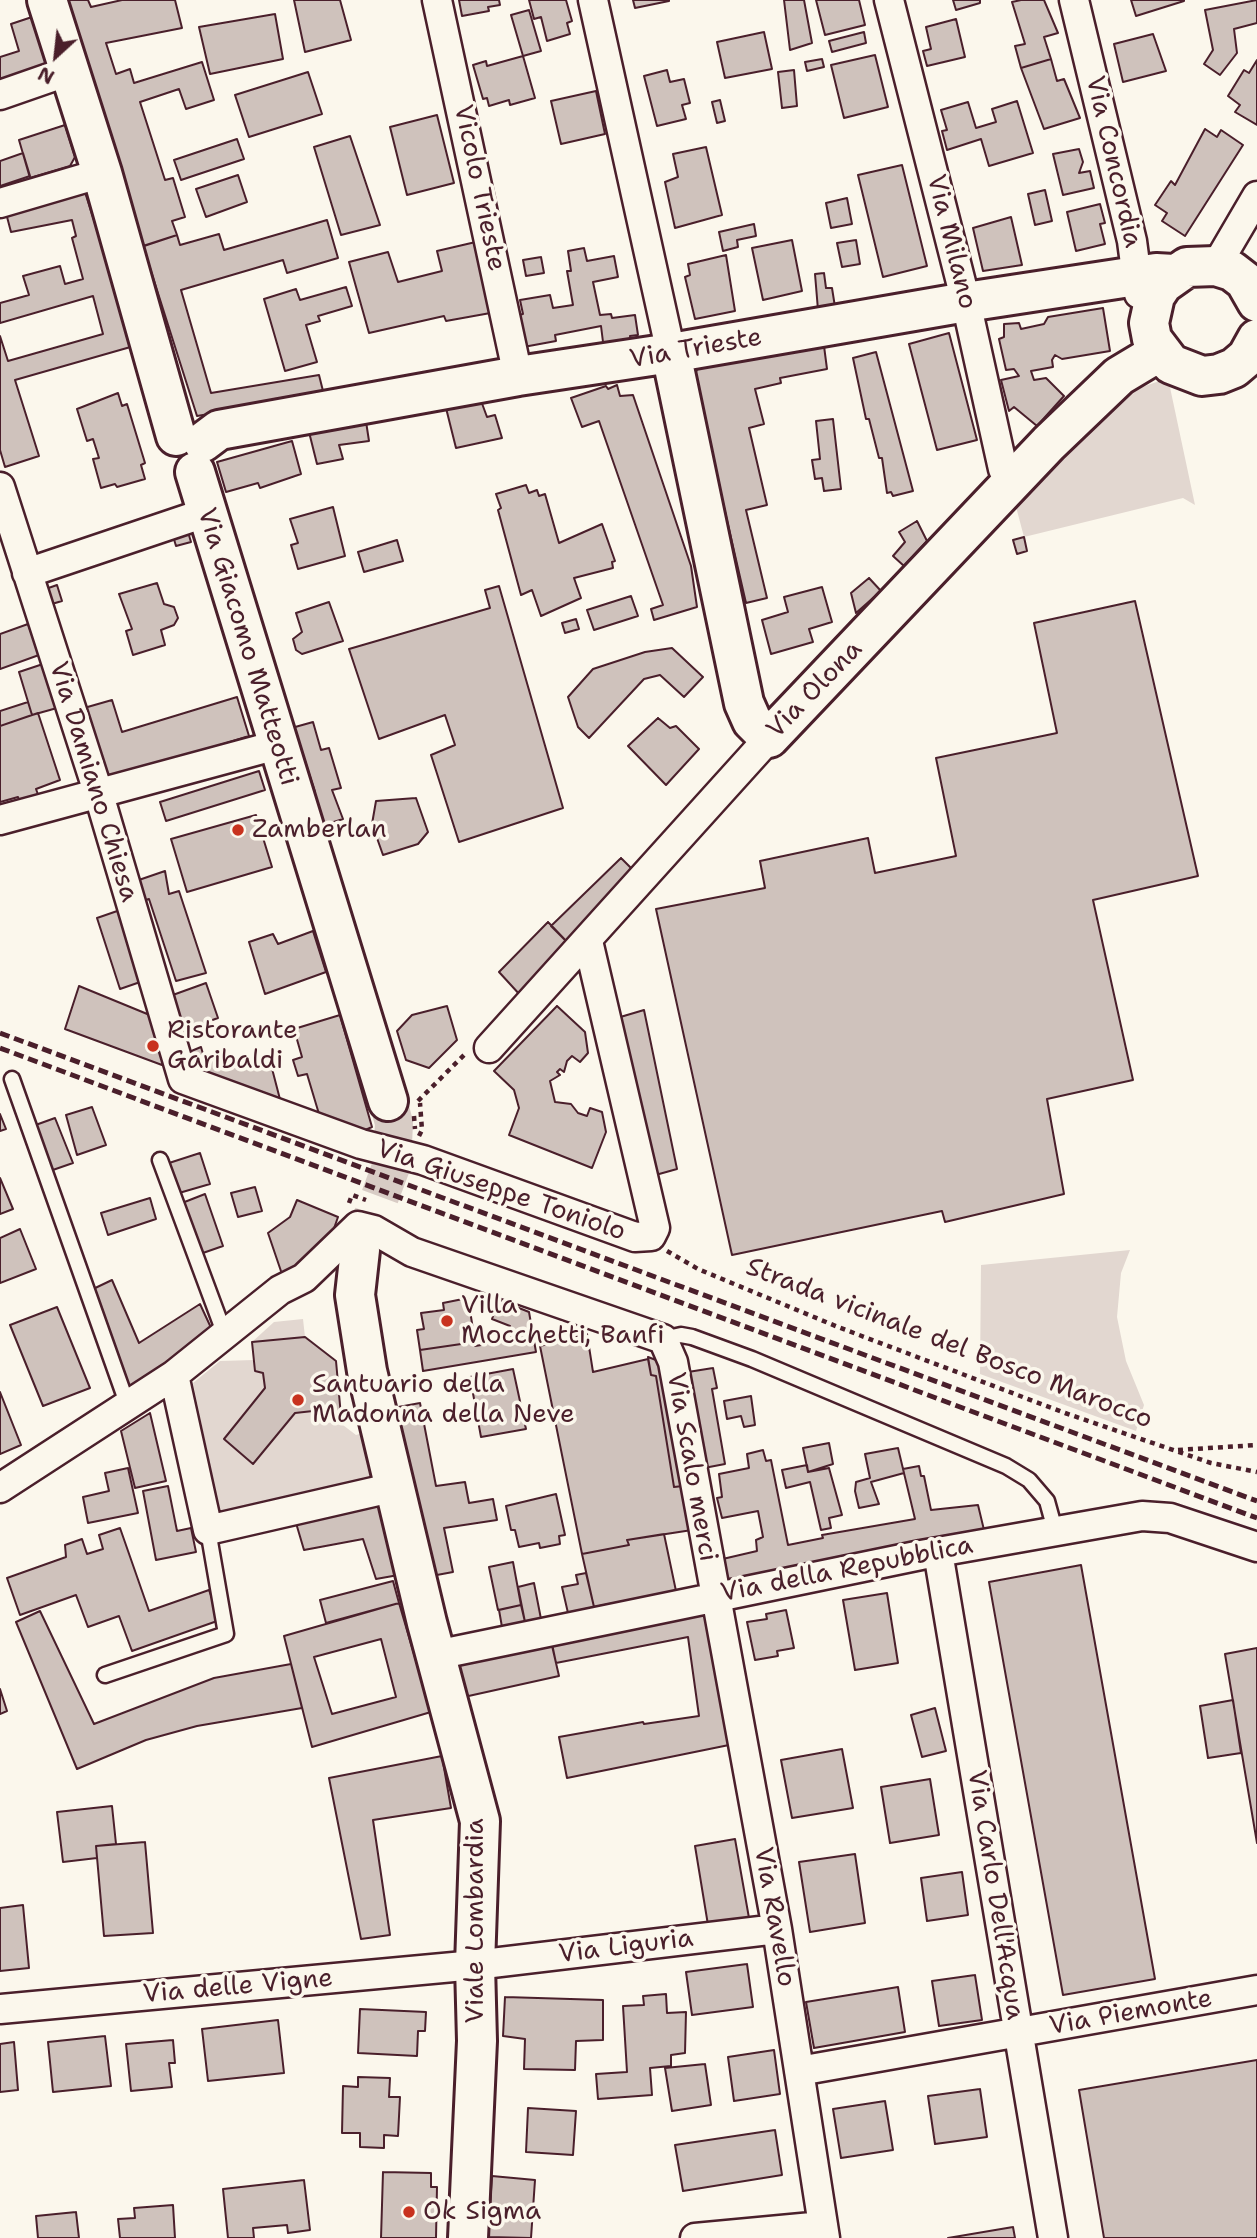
<!DOCTYPE html>
<html>
<head>
<meta charset="utf-8">
<style>
	body { margin:0 }
	#map { position:relative; width:1257px; height:2238px; overflow:hidden; background:#fbf7ec; font-family:"Shantell Sans",sans-serif }
	canvas { display:block }
	.north { position:absolute; left:21px; top:21px; width:70px; height:70px; -webkit-text-stroke:5px #fbf7ec; paint-order:stroke; rotate:207deg; font-size:19px; font-weight:700; line-height:28px; text-align:center; color:#4a1f2b }
	.north::after { content:''; display:block; margin:auto; width:24px; height:32px; background:#4a1f2b; clip-path:polygon(50% 0,100% 100%,50% 72%,0 100%) }
</style>
</head>
<body>
<div id="map">
<canvas width="1257" height="2238"></canvas>
<div class="north">N</div>
</div>
<script>
const g = document.querySelector('canvas').getContext('2d');
g.lineJoin = 'round';
function fillPath(path, color) { g.fillStyle = color; g.fill(path, 'evenodd'); }
const shape = rows => new Path2D(rows.map(r => 'M' + r).join(''));
function trace(path, color, width, dash) { g.strokeStyle = color; g.lineWidth = width; g.lineCap = dash ? 'butt' : 'round'; g.setLineDash(dash || []); g.stroke(path); }
function drawText(font, color, halo, rows, align = 'center') {
  g.font = font + ' "Shantell Sans",sans-serif'; g.lineWidth = 7; g.setLineDash([]); g.textBaseline = 'middle'; g.strokeStyle = halo; g.fillStyle = color; for (const [text, x, y, turn = 0] of rows) {
    g.save(); g.translate(x, y); g.rotate((+turn || 0) * Math.PI / 180); g.textAlign = isNaN(turn) ? turn : align; if (halo) g.strokeText(text, 0, 0); g.fillText(text, 0, 0); g.restore();
  }
}
fillPath(shape([
	[1168,378,1195,505,1183,498,1024,537,1015,503,1122,394],
	[1130,1250,1121,1273,1117,1317,1126,1361,1144,1405,1136,1431,980,1374,981,1265],
	[303,1319,305,1337,252,1342,274,1322],
	[254,1360,255,1370,263,1373,265,1388,224,1439,253,1464,295,1413,313,1411,314,1419,325,1418,326,1423,339,1422,356,1435,366,1432,376,1476,220,1513,193,1383,220,1361]
]), '#e2d7d0');
const building = shape([
	[67,0,88,0,91,7,122,0,175,0,182,28,106,43,116,74,130,69,134,83,202,62,214,100,186,109,179,89,140,102,165,180,173,178,185,217,172,221,177,235,141,247,67,0],
	[294,0,340,0,351,40,305,52,294,0],
	[459,0,499,0,500,5,488,7,489,11,462,16,459,0],
	[529,0,566,0,572,21,567,23,570,34,547,41,541,17,534,19,529,0],
	[633,0,669,0,669,1,635,8,633,0],
	[784,0,804,0,812,43,790,50,784,0],
	[816,0,859,0,865,25,825,35,816,0],
	[953,0,980,0,980,3,956,10,953,0],
	[1021,0,1044,0,1058,33,1044,37,1051,59,1021,68,1015,46,1025,44,1012,2,1021,0],
	[1131,0,1184,0,1184,1,1136,16,1131,0],
	[1257,0,1257,23,1234,29,1237,53,1220,75,1204,64,1213,50,1205,10,1257,0],
	[529,10,541,51,523,56,511,15,529,10],
	[275,14,283,59,210,74,199,27,275,14],
	[32,17,48,67,0,82,0,57,19,51,11,24,32,17],
	[956,19,965,57,927,66,923,51,931,49,926,27,956,19],
	[764,32,772,69,725,78,717,42,764,32],
	[864,32,866,43,832,52,829,41,864,32],
	[1153,34,1166,71,1123,82,1114,44,1153,34],
	[875,55,888,107,844,118,831,65,875,55],
	[523,56,535,98,510,105,509,100,489,106,487,98,483,99,473,65,486,61,487,66,523,56],
	[822,59,824,67,807,71,805,62,822,59],
	[1051,59,1057,81,1064,79,1080,118,1044,129,1021,68,1051,59],
	[1257,60,1257,125,1235,112,1240,105,1228,96,1244,70,1249,73,1257,60],
	[667,70,670,82,684,79,690,103,682,105,686,119,657,126,644,76,667,70],
	[794,70,797,106,782,108,778,72,794,70],
	[308,72,322,114,249,137,235,95,308,72],
	[596,91,605,134,561,144,551,101,596,91],
	[720,100,725,121,717,123,712,102,720,100],
	[1017,101,1033,153,989,166,981,139,947,150,942,131,947,130,941,110,968,102,976,128,996,122,992,109,1017,101],
	[437,115,454,183,407,195,390,127,437,115],
	[65,125,75,157,70,166,30,178,19,140,65,125],
	[1205,129,1217,137,1221,130,1243,145,1185,236,1162,221,1167,213,1155,205,1171,181,1175,185,1205,129],
	[350,136,380,225,341,235,314,147,350,136],
	[237,139,244,159,181,180,174,160,237,139],
	[706,147,722,215,675,228,665,182,678,177,673,154,706,147],
	[1079,149,1083,162,1079,173,1090,171,1094,188,1063,195,1053,154,1079,149],
	[23,153,30,176,0,186,0,161,23,153],
	[902,165,927,266,883,277,858,175,902,165],
	[238,175,247,202,206,217,196,189,238,175],
	[84,189,134,346,15,380,39,456,5,467,0,450,0,336,8,361,103,334,93,296,0,323,0,303,29,295,23,276,60,266,65,284,83,279,72,238,76,236,72,220,11,232,6,213,84,189],
	[1045,190,1052,221,1035,225,1028,194,1045,190],
	[847,198,852,224,831,228,826,203,847,198],
	[1100,204,1105,223,1100,224,1105,244,1076,251,1067,212,1100,204],
	[1011,217,1022,265,983,271,973,228,1011,217],
	[327,220,338,258,287,273,283,260,181,290,211,393,319,375,324,395,197,416,143,246,177,235,180,245,219,234,224,250,327,220],
	[754,224,756,236,737,240,738,247,723,251,719,232,754,224],
	[792,240,802,291,763,300,752,248,792,240],
	[856,240,860,264,842,267,837,243,856,240],
	[480,241,496,312,446,321,444,316,369,333,349,262,388,252,398,282,442,271,437,251,480,241],
	[584,248,587,261,614,256,618,277,593,282,600,315,611,314,612,318,635,315,638,335,630,336,632,347,604,350,601,326,555,335,556,341,518,348,514,316,523,314,520,300,550,295,553,308,573,305,567,271,571,271,568,251,584,248],
	[726,255,735,311,695,319,685,277,690,275,688,264,726,255],
	[541,257,544,273,526,276,523,260,541,257],
	[824,273,826,288,832,288,835,307,818,310,815,274,824,273],
	[346,287,352,306,318,316,320,321,306,325,317,362,285,371,264,299,296,289,300,300,346,287],
	[1103,308,1110,351,1062,359,1055,355,1052,360,1053,367,1031,371,1034,380,1046,378,1064,396,1037,426,1014,407,1009,411,1001,380,1019,376,1014,369,1006,370,999,339,1004,337,1004,324,1019,323,1021,329,1044,324,1048,317,1103,308],
	[949,333,977,440,937,450,909,344,949,333],
	[824,346,827,369,780,378,781,383,755,389,764,424,749,428,767,505,746,510,767,598,746,603,694,377,698,367,824,346],
	[876,352,913,491,893,496,891,492,887,493,882,458,879,458,869,419,866,419,853,358,876,352],
	[617,385,620,396,633,395,691,566,697,607,654,620,651,609,663,605,599,421,582,427,571,398,606,386,608,389,617,385],
	[118,393,122,406,127,404,145,463,141,465,145,479,117,487,115,484,101,488,93,459,99,458,93,439,87,441,77,409,118,393],
	[480,398,487,417,495,415,502,438,456,448,445,404,480,398],
	[365,415,369,441,339,445,343,459,317,464,307,424,365,415],
	[833,419,841,489,824,491,822,478,815,479,812,460,820,459,816,421,833,419],
	[292,441,301,474,260,488,258,483,226,492,217,462,292,441],
	[526,485,529,493,537,490,539,496,545,494,559,543,602,524,615,561,612,562,613,568,574,578,581,598,541,616,532,590,521,595,498,510,501,508,496,494,526,485],
	[333,507,345,556,298,569,291,545,298,543,290,519,333,507],
	[917,521,927,541,904,566,893,556,905,542,899,532,917,521],
	[188,532,191,542,176,546,173,536,188,532],
	[1024,537,1027,551,1017,554,1013,540,1024,537],
	[397,540,403,561,364,572,358,552,397,540],
	[869,578,881,591,856,613,851,593,869,578],
	[157,583,164,604,174,607,178,618,174,625,161,630,165,645,133,655,126,631,132,629,119,594,157,583],
	[57,585,62,601,45,606,40,591,57,585],
	[499,586,563,808,459,842,431,755,455,745,445,715,379,739,349,649,490,608,485,590,499,586],
	[822,587,832,622,809,629,813,642,771,654,762,620,788,612,784,597,822,587],
	[631,596,638,616,594,630,587,610,631,596],
	[1135,601,1198,876,1093,900,1133,1080,1047,1099,1064,1194,945,1222,942,1211,732,1255,656,909,765,888,760,861,868,838,875,873,956,856,936,758,1057,733,1034,623,1135,601],
	[329,602,343,641,302,654,296,650,293,639,302,632,296,613,329,602],
	[576,619,579,629,565,633,562,623,576,619],
	[28,624,39,655,0,669,0,634,28,624],
	[672,648,703,677,684,697,660,675,644,679,589,738,578,727,568,697,593,669,645,652,672,648],
	[43,664,57,708,32,715,19,672,43,664],
	[237,697,249,736,99,783,77,710,112,700,122,732,237,697],
	[28,702,32,715,0,726,0,711,28,702],
	[38,713,60,780,36,789,40,800,21,806,18,797,0,802,0,726,38,713],
	[658,718,670,728,676,726,699,749,666,785,628,746,658,718],
	[313,722,321,750,329,748,341,788,332,790,343,819,318,827,308,796,315,792,304,758,297,760,288,729,313,722],
	[259,771,265,790,166,821,160,802,259,771],
	[416,798,428,832,418,844,383,855,372,824,376,801,416,798],
	[256,815,272,867,187,892,171,839,256,815],
	[621,858,638,875,570,945,551,926,621,858],
	[165,871,169,894,179,891,206,973,176,981,149,899,139,902,133,882,165,871],
	[123,909,146,980,120,989,97,918,123,909],
	[548,922,570,945,521,996,499,972,548,922],
	[313,931,326,972,265,994,249,942,273,934,278,944,313,931],
	[206,983,218,1018,182,1031,170,996,206,983],
	[79,986,157,1018,168,1050,162,1065,65,1029,79,986],
	[447,1006,457,1040,429,1068,406,1060,397,1031,412,1015,447,1006],
	[557,1006,585,1032,588,1053,580,1062,572,1056,567,1061,564,1072,560,1069,557,1072,560,1075,550,1081,555,1102,571,1104,578,1113,587,1116,590,1108,602,1112,606,1132,592,1168,509,1135,519,1108,514,1090,494,1071,557,1006],
	[644,1010,677,1169,652,1176,617,1018,644,1010],
	[340,1015,372,1127,354,1135,322,1124,307,1074,298,1076,293,1060,302,1057,294,1029,340,1015],
	[201,1047,205,1061,220,1056,225,1070,269,1057,282,1107,196,1075,189,1052,201,1047],
	[92,1107,106,1145,77,1155,66,1115,92,1107],
	[0,1114,6,1129,0,1131,0,1114],
	[55,1118,73,1163,47,1172,30,1127,55,1118],
	[200,1153,210,1184,179,1193,169,1163,200,1153],
	[0,1178,13,1209,0,1214,0,1178],
	[255,1187,262,1211,238,1217,231,1193,255,1187],
	[205,1194,223,1246,200,1254,182,1203,205,1194],
	[150,1198,156,1219,108,1235,101,1213,150,1198],
	[297,1200,338,1217,331,1237,284,1280,268,1233,290,1217,297,1200],
	[20,1229,36,1269,0,1283,0,1238,20,1229],
	[112,1280,139,1343,200,1304,213,1332,129,1387,91,1290,112,1280],
	[468,1298,475,1342,420,1350,417,1330,424,1329,421,1313,444,1310,443,1303,468,1298],
	[499,1300,529,1312,536,1352,423,1371,420,1350,475,1342,475,1346,512,1340,510,1326,492,1319,499,1300],
	[57,1307,90,1388,43,1406,10,1325,57,1307],
	[587,1334,593,1372,648,1359,651,1375,656,1376,674,1487,683,1486,692,1530,627,1540,629,1545,582,1554,540,1346,587,1334],
	[305,1337,336,1361,341,1416,314,1419,313,1411,295,1413,253,1464,224,1439,265,1388,263,1373,255,1371,252,1342,305,1337],
	[648,1357,664,1363,683,1486,674,1487,656,1376,651,1375,648,1357],
	[713,1368,717,1388,712,1389,725,1464,704,1468,688,1372,713,1368],
	[513,1369,526,1429,481,1437,470,1377,513,1369],
	[0,1392,21,1445,0,1454,0,1392],
	[751,1396,755,1425,744,1427,741,1416,727,1419,724,1401,751,1396],
	[420,1403,436,1486,465,1482,469,1503,493,1499,497,1520,444,1528,453,1572,426,1577,393,1408,420,1403],
	[150,1413,166,1481,135,1488,121,1431,150,1413],
	[829,1443,833,1464,808,1472,803,1448,829,1443],
	[898,1448,904,1473,871,1482,879,1504,859,1508,855,1491,856,1482,870,1478,865,1454,898,1448],
	[763,1450,766,1461,771,1460,788,1545,823,1538,822,1535,915,1519,903,1469,919,1466,921,1476,924,1476,931,1510,978,1505,984,1530,719,1585,714,1561,757,1551,756,1540,763,1537,758,1511,722,1518,717,1498,722,1497,719,1474,749,1468,747,1454,763,1450],
	[807,1465,808,1472,829,1468,842,1515,829,1518,831,1528,821,1530,810,1482,786,1488,782,1470,807,1465],
	[128,1468,138,1513,88,1523,83,1497,109,1491,105,1473,128,1468],
	[168,1486,177,1531,191,1528,196,1552,156,1560,143,1491,168,1486],
	[556,1494,565,1535,559,1536,560,1544,540,1548,539,1543,519,1547,515,1530,511,1530,506,1506,556,1494],
	[384,1504,404,1574,376,1579,363,1539,304,1550,296,1523,384,1504],
	[120,1528,149,1611,209,1590,220,1620,132,1651,119,1616,88,1627,76,1595,20,1615,7,1578,66,1557,65,1545,82,1539,87,1554,103,1549,99,1535,120,1528],
	[664,1534,676,1591,594,1607,582,1554,629,1545,627,1540,664,1534],
	[513,1562,521,1605,498,1610,489,1567,513,1562],
	[1081,1565,1155,1979,1063,1995,989,1582,1081,1565],
	[586,1573,594,1607,568,1613,562,1587,578,1584,576,1575,586,1573],
	[393,1581,399,1603,326,1623,320,1600,393,1581],
	[534,1583,541,1619,525,1622,518,1587,534,1583],
	[887,1593,898,1663,855,1670,843,1600,887,1593],
	[399,1603,431,1712,312,1747,284,1636,399,1603],
	[381,1639,396,1697,332,1714,314,1657,381,1639],
	[521,1605,525,1622,502,1627,499,1610,521,1605],
	[704,1608,729,1745,567,1778,559,1737,643,1722,644,1724,699,1716,688,1637,556,1663,551,1639,704,1608],
	[786,1610,794,1648,777,1651,778,1656,755,1660,747,1622,767,1619,766,1614,786,1610],
	[40,1611,94,1724,214,1678,291,1664,302,1708,197,1726,146,1740,77,1769,16,1622,40,1611],
	[550,1637,559,1676,464,1697,456,1657,550,1637],
	[1257,1648,1257,1843,1225,1654,1257,1648],
	[0,1689,7,1711,0,1714,0,1689],
	[1233,1700,1241,1753,1208,1758,1200,1706,1233,1700],
	[935,1708,946,1751,922,1757,911,1715,935,1708],
	[842,1749,853,1808,792,1818,781,1760,842,1749],
	[442,1756,451,1808,373,1820,390,1935,361,1939,329,1778,442,1756],
	[930,1779,939,1835,890,1843,881,1787,930,1779],
	[112,1806,116,1844,96,1846,97,1858,63,1862,57,1812,112,1806],
	[735,1839,749,1918,708,1925,695,1846,735,1839],
	[145,1842,153,1933,104,1936,96,1846,145,1842],
	[855,1854,865,1923,810,1932,799,1862,855,1854],
	[962,1872,968,1915,927,1921,921,1878,962,1872],
	[23,1905,29,1968,0,1971,0,1908,23,1905],
	[747,1964,753,2007,692,2015,686,1972,747,1964],
	[975,1975,982,2020,939,2026,932,1981,975,1975],
	[898,1987,905,2032,814,2048,806,2002,898,1987],
	[666,1994,667,2013,686,2012,685,2053,671,2055,671,2066,650,2068,652,2095,598,2099,596,2074,627,2072,623,2006,644,2005,643,1996,666,1994],
	[505,1997,603,2000,603,2040,576,2041,575,2070,524,2069,525,2039,503,2036,505,1997],
	[360,2009,426,2012,425,2031,418,2031,417,2056,358,2053,360,2009],
	[278,2020,284,2073,208,2081,202,2029,278,2020],
	[105,2036,111,2086,53,2092,48,2042,105,2036],
	[173,2040,175,2063,169,2063,172,2087,131,2091,126,2044,173,2040],
	[14,2042,18,2090,0,2092,0,2044,14,2042],
	[774,2050,780,2094,734,2101,728,2057,774,2050],
	[1257,2060,1257,2238,1104,2238,1079,2090,1257,2060],
	[705,2064,711,2105,672,2111,665,2068,705,2064],
	[358,2077,390,2078,389,2097,400,2097,398,2136,384,2135,384,2148,360,2147,360,2133,342,2133,343,2086,358,2087,358,2077],
	[980,2089,987,2137,935,2144,928,2096,980,2089],
	[885,2101,893,2150,841,2158,833,2109,885,2101],
	[528,2108,576,2111,573,2155,526,2152,528,2108],
	[775,2130,782,2175,683,2191,675,2145,775,2130],
	[383,2172,431,2173,431,2187,437,2187,436,2238,381,2238,383,2172],
	[492,2176,535,2180,531,2238,488,2237,492,2176],
	[304,2180,310,2230,288,2233,287,2225,253,2228,254,2238,228,2238,223,2189,304,2180],
	[173,2205,175,2238,120,2238,118,2219,135,2218,134,2208,173,2205],
	[76,2212,79,2238,38,2238,36,2216,76,2212],
	[1013,2227,1015,2238,948,2238,1013,2227]
]);
fillPath(building, '#cfc2bc');
trace(building, '#4a1f2b', 2);
trace(shape([
	[360,1250,392,1164,394,1123,388,1101]
]), '#d8ccc5', 38, [38, 19]);
const lane = shape([
	[12,1079,128,1406],
	[160,1160,225,1335],
	[663,1339,681,1335,692,1337,752,1359,1006,1466,1029,1480,1047,1501,1055,1530],
	[105,1675,226,1634,208,1530]
]);
const street = shape([
	[437,0,518,376],
	[593,0,671,353],
	[889,0,966,302,1003,469,1012,484],
	[1074,0,1132,241,1139,294],
	[0,95,69,71],
	[0,203,102,173],
	[1216,266,1257,196],
	[0,487,99,795,183,1079,361,1144,423,1160,635,1237,651,1236,655,1228,588,941],
	[27,573,205,513],
	[0,820,277,745],
	[489,1048,769,738],
	[174,1375,208,1530,395,1487],
	[0,1488,174,1375,280,1290,304,1278,358,1226,374,1230,412,1252,663,1339,673,1362,777,1929,825,2238],
	[938,1552,1053,2238],
	[436,1655,921,1555,1142,1516,1170,1518,1257,1547],
	[0,2009,475,1965,777,1929],
	[799,2071,1257,1990],
	[695,2238,823,2226]
]);
const secondary = shape([
	[47,0,102,173,176,436],
	[1257,302,1245,281,1232,271,1216,266,1187,267,1163,284,1155,296,1149,323,1152,339,1171,364,1202,376,1219,374,1234,368,1247,357,1257,339],
	[671,353,744,703,752,721,769,738,1049,443,1119,376,1159,352],
	[203,442,219,430,518,376,671,353,966,302,1156,273,1174,274],
	[195,472,388,1101],
	[360,1250,355,1295,367,1371,427,1623,480,1821,475,1965,477,2041,468,2238]
]);
trace(lane, '#4a1f2b', 19);
trace(street, '#4a1f2b', 33);
trace(secondary, '#4a1f2b', 44);
trace(shape([
	[418,1101,466,1053],
	[414,1116,415,1129],
	[419,1136,422,1130,420,1103],
	[349,1203,352,1195,366,1200],
	[667,1251,698,1269,838,1327,1065,1413,1211,1463,1257,1472],
	[1178,1450,1257,1445]
]), '#4a1f2b', 4.5, [5, 5]);
trace(lane, '#fbf7ec', 14);
trace(street, '#fbf7ec', 28);
trace(secondary, '#fbf7ec', 38);
trace(shape([
	[0,1033,1257,1501],
	[0,1048,1257,1518]
]), '#4a1f2b', 5, [10, 5]);
for (const [x, y, r, color] of [
	[238,830,7,"#c8321e"],
	[153,1046,7,"#c8321e"],
	[447,1321,7,"#c8321e"],
	[298,1400,7,"#c8321e"],
	[409,2212,7,"#c8321e"]
]) { const dot = new Path2D(); dot.arc(x, y, r, 0, 2 * Math.PI); g.fillStyle = color; g.fill(dot); trace(dot, '#fbf7ec', 2.5); }
drawText('26px', '#4a1f2b', '#fbf7ec', [
	["Via Concordia",1113,162,77],
	["Vicolo Trieste",479,188,78],
	["Via Milano",951,242,76],
	["Via Trieste",696,349,-10],
	["Via Giacomo Matteotti",247,647,73],
	["Via Olona",815,690,-46],
	["Via Damiano Chiesa",93,782,73],
	["Via Giuseppe Toniolo",501,1191,19],
	["Strada vicinale del Bosco Marocco",949,1344,21],
	["Via Scalo merci",691,1467,80],
	["Via della Repubblica",847,1570,-11],
	["Via Carlo Dell'Acqua",995,1895,81],
	["Via Ravello",774,1917,80],
	["Viale Lombardia",476,1921,-90],
	["Via Liguria",626,1947,-7],
	["Via delle Vigne",238,1987,-5],
	["Via Piemonte",1131,2013,-10]
]);
drawText('26px', '#4a1f2b', '#fbf7ec', [
	["Zamberlan",252,830],
	["Ristorante",167,1031],
	["Garibaldi",167,1061],
	["Villa",461,1306],
	["Mocchetti, Banfi",461,1336],
	["Santuario della",312,1385],
	["Madonna della Neve",312,1415],
	["Ok Sigma",423,2212]
], 'left');
</script>
</body>
</html>
